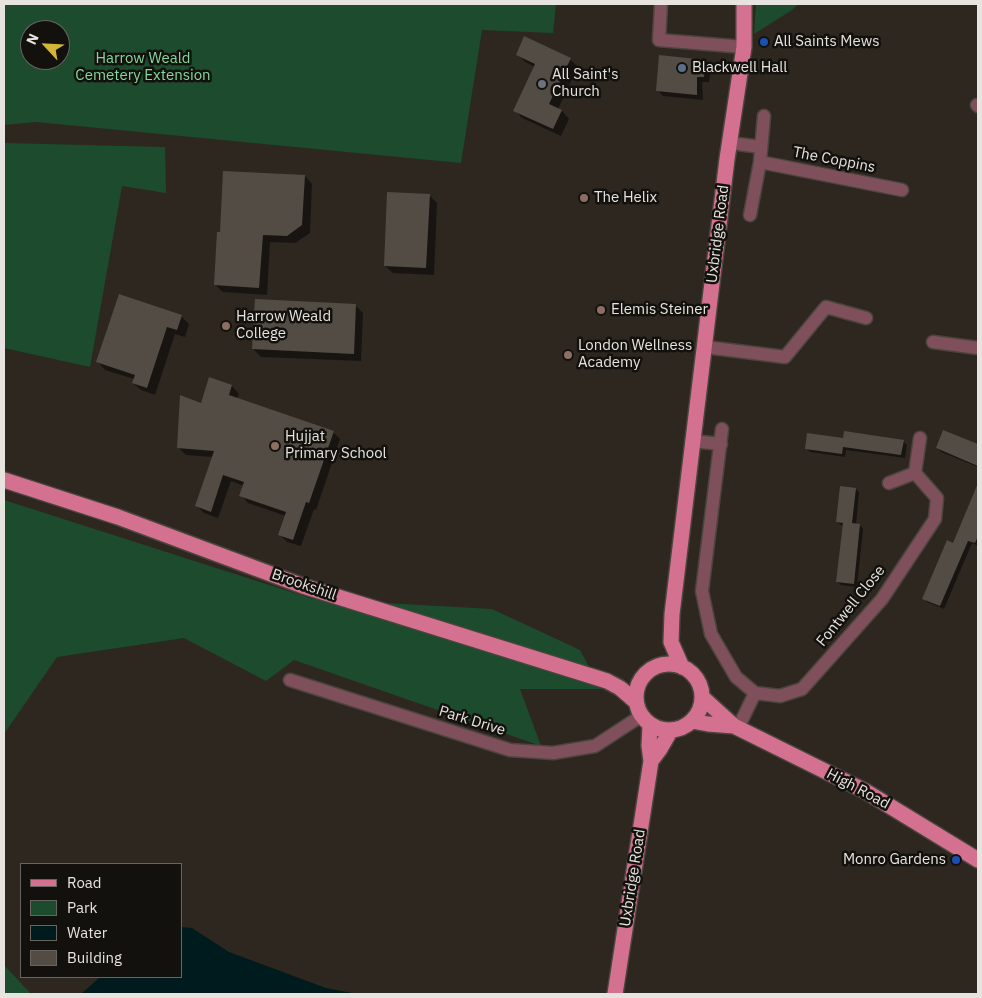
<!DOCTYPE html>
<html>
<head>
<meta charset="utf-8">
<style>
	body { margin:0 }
	#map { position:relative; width:982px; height:998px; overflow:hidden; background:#2d2720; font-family:"IBM Plex Sans",sans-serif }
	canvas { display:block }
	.frame { position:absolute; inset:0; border:5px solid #e7e3de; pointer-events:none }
	.legend { position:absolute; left:20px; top:863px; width:162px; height:115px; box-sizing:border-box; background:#13110e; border:1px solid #686561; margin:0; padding:6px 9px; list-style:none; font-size:15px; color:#e7e3de }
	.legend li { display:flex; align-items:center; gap:10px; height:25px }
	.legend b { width:25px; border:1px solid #686561 }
	.north { position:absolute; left:20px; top:20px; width:50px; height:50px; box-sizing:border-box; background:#13110e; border:1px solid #686561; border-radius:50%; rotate:295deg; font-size:14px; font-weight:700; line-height:20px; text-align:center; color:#e7e3de }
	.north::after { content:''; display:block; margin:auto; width:18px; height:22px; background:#d3b635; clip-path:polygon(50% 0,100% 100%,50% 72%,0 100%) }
</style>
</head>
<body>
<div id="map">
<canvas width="982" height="998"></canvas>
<div class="frame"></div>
<ul class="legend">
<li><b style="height:6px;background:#d47190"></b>Road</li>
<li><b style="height:14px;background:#1c4c2d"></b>Park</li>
<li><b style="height:14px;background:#001b1d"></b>Water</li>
<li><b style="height:14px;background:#524c44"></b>Building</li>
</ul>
<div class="north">N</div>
</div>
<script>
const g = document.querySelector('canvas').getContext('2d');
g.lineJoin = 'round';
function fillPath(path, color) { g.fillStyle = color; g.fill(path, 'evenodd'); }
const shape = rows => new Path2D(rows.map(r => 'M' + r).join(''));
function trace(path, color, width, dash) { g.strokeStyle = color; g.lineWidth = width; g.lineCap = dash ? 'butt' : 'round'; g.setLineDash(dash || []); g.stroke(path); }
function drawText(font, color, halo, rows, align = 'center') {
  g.font = font + ' "IBM Plex Sans",sans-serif'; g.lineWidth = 5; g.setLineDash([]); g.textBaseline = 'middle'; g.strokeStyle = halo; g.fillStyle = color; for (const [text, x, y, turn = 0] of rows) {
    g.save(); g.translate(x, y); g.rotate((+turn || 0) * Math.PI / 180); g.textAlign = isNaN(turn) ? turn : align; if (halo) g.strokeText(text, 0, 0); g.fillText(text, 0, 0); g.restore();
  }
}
fillPath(shape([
	[4,4,556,4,553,33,482,30,461,163,36,122,4,125],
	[30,30,60,30,60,60,30,60],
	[756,4,798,4,792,10,754,34],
	[4,143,165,147,166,193,122,186,90,367,4,348],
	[4,500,313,599,492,609,580,650,601,689,520,689,541,746,294,660,266,681,184,638,57,657,4,734],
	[4,965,31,994,4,994]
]), '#1c4c2d');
fillPath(shape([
	[181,927,192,928,229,952,326,988,357,994,81,994,100,977,181,977]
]), '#001b1d');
fillPath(shape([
	[517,54,570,59,578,67,558,109,562,111,569,119,561,136,522,118,515,110,535,67,525,62],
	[705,61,711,67,709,82,702,82,703,100,663,96,658,91],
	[305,176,312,184,310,233,295,243,270,242,267,295,223,292,215,285],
	[429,195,437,203,434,275,393,273,385,266],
	[355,305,363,313,361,361,261,357,253,349],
	[181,316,189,324,185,337,175,334,155,395,141,390,133,383,134,379,105,370,98,362],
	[210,379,232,386,239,394,237,399,333,432,340,439,316,510,314,509,301,546,287,542,279,534,286,516,248,503,241,495,244,486,231,481,218,518,204,513,197,506,213,457,186,455,179,448,201,404],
	[944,432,978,446,978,467,941,452,937,448],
	[844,440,903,441,907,445,905,458,846,450,845,457,810,452,806,448],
	[978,486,978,546,972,543,944,609,927,602,924,599,953,544],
	[856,489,859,492,856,525,860,525,863,529,857,587,841,585,837,582,844,525,841,525,837,522]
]), '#0007');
fillPath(shape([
	[524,36,571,58,549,104,562,110,553,129,513,111,535,64,516,55],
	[659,55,706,60,704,77,697,77,697,95,656,91],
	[223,171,305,175,302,225,287,236,263,235,259,288,214,285,217,232,220,232],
	[387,192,430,194,426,268,384,266],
	[119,294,182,315,177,330,167,327,147,388,132,383,135,375,96,362],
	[255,299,356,304,354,354,252,349],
	[209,377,232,385,229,395,334,431,309,503,306,502,293,540,278,535,286,512,239,496,244,482,223,475,211,512,195,506,214,451,177,448,180,395,201,403],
	[943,430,978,444,978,466,936,448],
	[844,431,904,440,901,455,843,447,842,454,805,449,807,433,843,438],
	[978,483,978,536,975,543,968,541,940,606,922,599,947,540,953,543],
	[840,486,856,488,852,523,860,524,854,584,836,582,843,523,836,522]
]), '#524c44');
const street = shape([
	[661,4,659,40,744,47],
	[977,105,978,106],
	[730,143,761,147],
	[760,162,902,190],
	[750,215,760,162,764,116],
	[933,342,978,348],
	[705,347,785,357,826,307,866,318],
	[722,429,702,591,711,634,736,677,755,693,780,696,802,689,882,599,935,519,937,498,915,473,889,483],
	[692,441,721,444],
	[915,473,920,438],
	[290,680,510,750,553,753,595,746,641,716],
	[738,728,755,693]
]);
const primary = shape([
	[4,480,118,517,303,586,607,681,620,688,635,701],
	'636 697a33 33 0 1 1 66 0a33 33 0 1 1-66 0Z',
	[682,667,671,642,672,614,727,159,744,47,744,4],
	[702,697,734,726,865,791,978,860],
	[692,721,708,724,734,726],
	[651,761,660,749,671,730],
	[615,994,651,761,649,746,650,725]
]);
trace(street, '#4b453e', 15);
trace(primary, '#4b453e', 18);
trace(street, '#7f4f5c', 12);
trace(primary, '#d47190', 15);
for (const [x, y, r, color] of [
	[764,42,5,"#1a4fb4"],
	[682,68,5,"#5c6f8a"],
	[542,84,5,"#6b7280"],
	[584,198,5,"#8d6e63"],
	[601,310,5,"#8d6e63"],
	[226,326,5,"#8d6e63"],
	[568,355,5,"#8d6e63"],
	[275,446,5,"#8d6e63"],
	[956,860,5,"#1a4fb4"]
]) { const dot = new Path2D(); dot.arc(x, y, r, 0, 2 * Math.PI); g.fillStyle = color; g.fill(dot); trace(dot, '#13110e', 2); }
drawText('15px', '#e7e3de', '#13110e', [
	["All Saints Mews",774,42],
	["Blackwell Hall",692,68],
	["All Saint's",552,75],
	["Church",552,92],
	["The Helix",594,198],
	["Elemis Steiner",611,310],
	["Harrow Weald",236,317],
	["College",236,334],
	["London Wellness",578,346],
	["Academy",578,363],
	["Hujjat",285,437],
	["Primary School",285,454],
	["Monro Gardens",946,860,"right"]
], 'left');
drawText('15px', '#83d89c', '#13110e', [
	["Harrow Weald",143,59],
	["Cemetery Extension",143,76]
]);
drawText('15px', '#e7e3de', '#13110e', [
	["The Coppins",834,160,11],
	["Uxbridge Road",718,234,-83],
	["Brookshill",304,585,19],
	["Fontwell Close",851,606,-51],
	["Park Drive",472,721,17],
	["High Road",858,789,28],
	["Uxbridge Road",633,878,-81]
]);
</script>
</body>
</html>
